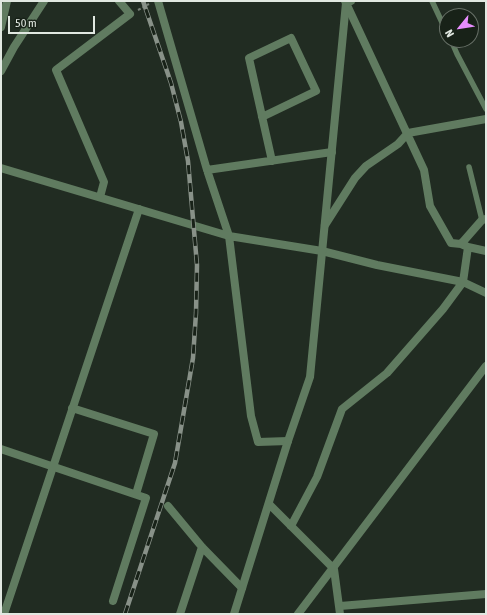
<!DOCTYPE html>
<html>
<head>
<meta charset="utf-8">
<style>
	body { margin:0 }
	#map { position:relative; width:487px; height:615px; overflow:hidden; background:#212c22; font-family:"Asap Condensed",sans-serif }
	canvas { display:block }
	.frame { position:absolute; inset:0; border:2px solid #e1e8e1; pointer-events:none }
	.north { position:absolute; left:439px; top:8px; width:40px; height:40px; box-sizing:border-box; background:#182218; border:1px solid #687168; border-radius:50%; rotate:240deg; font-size:11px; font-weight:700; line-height:16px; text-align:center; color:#e1e8e1 }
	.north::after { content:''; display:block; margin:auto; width:14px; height:18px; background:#e88eff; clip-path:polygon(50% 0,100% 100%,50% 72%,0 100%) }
	.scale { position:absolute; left:8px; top:16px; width:87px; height:18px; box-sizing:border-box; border:2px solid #e1e8e1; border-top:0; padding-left:5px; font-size:12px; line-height:14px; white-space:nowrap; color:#e1e8e1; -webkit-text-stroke:3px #182218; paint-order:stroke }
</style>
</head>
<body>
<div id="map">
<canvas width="487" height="615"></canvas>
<div class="frame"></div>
<div class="north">N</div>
<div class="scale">50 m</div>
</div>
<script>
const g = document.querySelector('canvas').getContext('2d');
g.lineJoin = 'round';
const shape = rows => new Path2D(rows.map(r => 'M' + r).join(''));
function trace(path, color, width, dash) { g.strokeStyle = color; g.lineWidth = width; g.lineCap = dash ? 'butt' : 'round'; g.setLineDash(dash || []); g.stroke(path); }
trace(shape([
	[138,10,149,4]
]), '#788178', 2, [3, 2]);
trace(shape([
	[432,1,447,33],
	[451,40,457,54,486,109],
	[469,167,482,220]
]), '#607b60', 5.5);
trace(shape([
	[158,1,207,170,229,236,251,416,258,442,288,441],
	[1,71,14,47,44,1],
	[262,117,316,91,291,38,249,58,272,161],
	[207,170,332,152],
	[100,197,104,182,56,70,130,14,119,1],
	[325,225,355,178,366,166,398,144,408,133,486,119],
	[229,236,322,251,377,265,463,282,486,293],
	[461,244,482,220,486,219],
	[468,247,486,251],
	[72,408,154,434,136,494],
	[1,449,146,498,113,601],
	[168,506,202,547,242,588],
	[291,526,317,477,342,409,387,373,443,309,463,282,468,247,461,244,451,243,430,206,424,170,346,3,351,1],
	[340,606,486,594],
	[4,614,139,209],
	[180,614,202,547]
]), '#607b60', 8);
trace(shape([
	[1,27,7,1],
	[1,168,229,236],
	[269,504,334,569,340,614],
	[234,614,288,441,310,377,346,3,345,1],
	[298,614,486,366]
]), '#607b60', 8);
const rail = shape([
	[125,614,175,463,193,358,196,313,197,265,188,161,181,122,171,83,143,1]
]);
trace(rail, '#889188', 4.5);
trace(rail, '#182218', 3, [9]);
</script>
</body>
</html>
